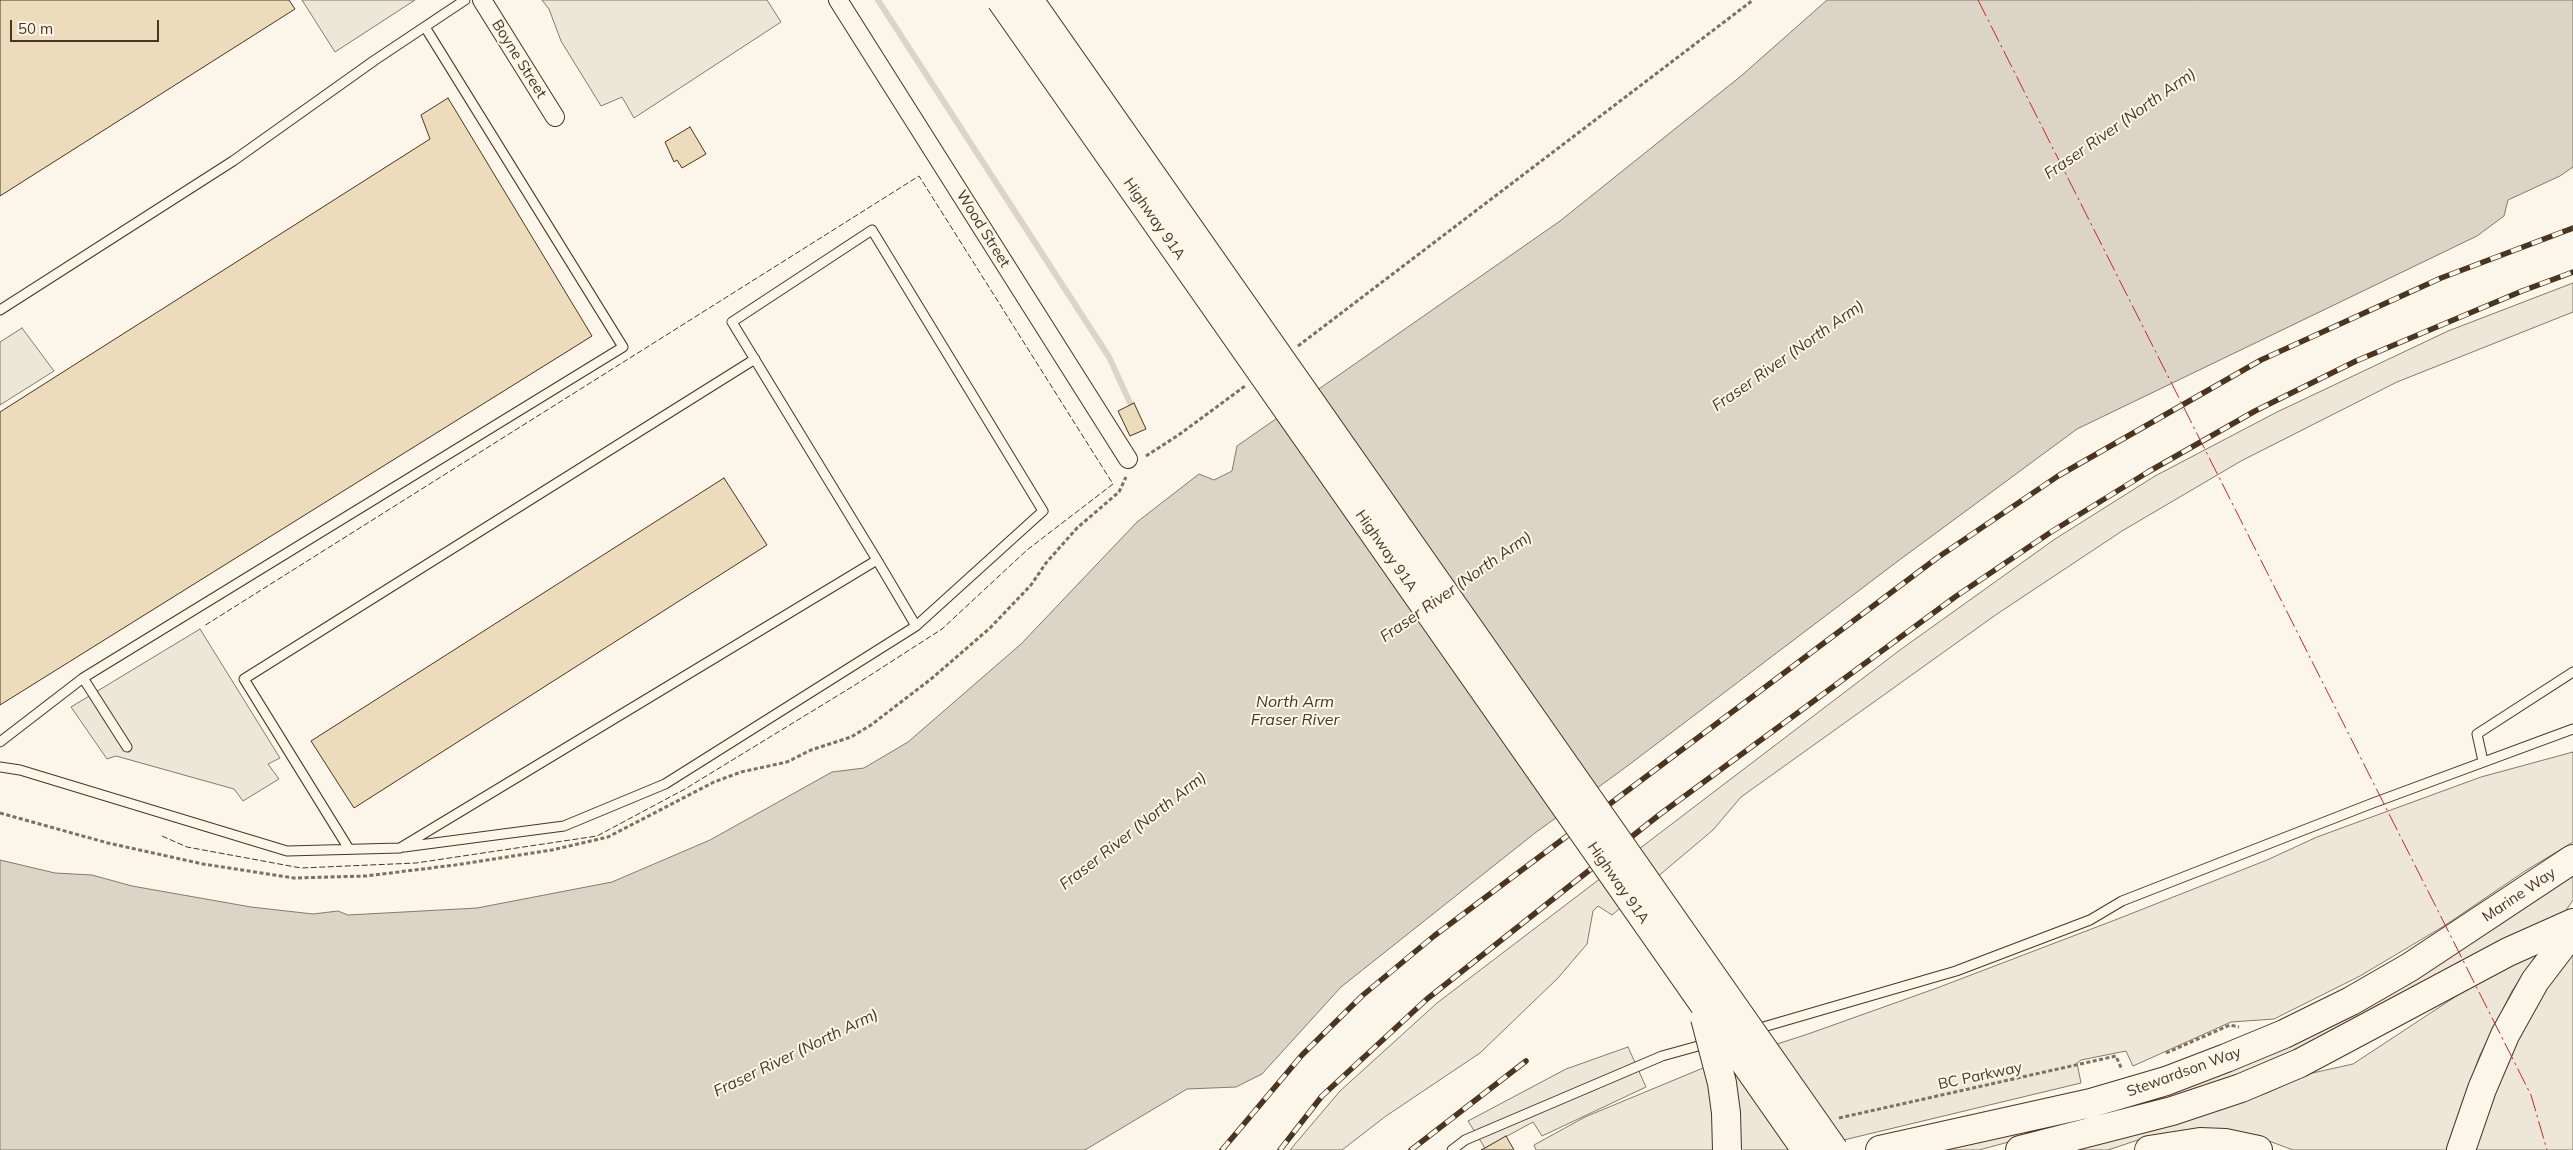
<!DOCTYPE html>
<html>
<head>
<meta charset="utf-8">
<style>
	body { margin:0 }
	#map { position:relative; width:2573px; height:1150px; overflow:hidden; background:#fbf6e9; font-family:Mulish,sans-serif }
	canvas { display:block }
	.scale { position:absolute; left:10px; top:20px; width:149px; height:22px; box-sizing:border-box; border:2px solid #4a3520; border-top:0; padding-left:6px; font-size:15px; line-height:18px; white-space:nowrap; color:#4a3520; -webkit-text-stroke:4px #fbf6e9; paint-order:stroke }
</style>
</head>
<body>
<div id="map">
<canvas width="2573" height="1150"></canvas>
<div class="scale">50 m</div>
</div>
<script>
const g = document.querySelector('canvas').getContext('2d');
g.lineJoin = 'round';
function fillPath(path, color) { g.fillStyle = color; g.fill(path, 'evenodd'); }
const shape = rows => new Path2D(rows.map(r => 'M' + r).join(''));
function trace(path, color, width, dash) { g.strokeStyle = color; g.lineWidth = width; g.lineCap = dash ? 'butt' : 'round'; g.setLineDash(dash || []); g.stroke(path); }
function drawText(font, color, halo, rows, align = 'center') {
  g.font = font + ' Mulish,sans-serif'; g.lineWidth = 4; g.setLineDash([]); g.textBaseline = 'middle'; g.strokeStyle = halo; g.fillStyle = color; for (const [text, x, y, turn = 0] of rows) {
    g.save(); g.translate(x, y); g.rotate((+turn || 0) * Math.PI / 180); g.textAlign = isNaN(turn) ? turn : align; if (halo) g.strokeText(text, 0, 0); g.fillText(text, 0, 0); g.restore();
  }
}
const green = shape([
	[2573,283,2573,312,2397,382,2241,461,2122,531,1997,614,1741,797,1713,830,1612,915,1598,906,1593,911,1587,944,1558,978,1480,1053,1386,1116,1342,1150,1290,1150,1340,1091,1437,1003,1900,650,2055,539,2155,476,2277,412,2448,331,2573,283],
	[2573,752,2573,842,2525,871,2444,926,2360,976,2274,1019,2231,1022,2133,1066,2126,1051,2081,1060,2077,1063,2081,1083,1802,1150,1536,1150,1534,1145,1585,1117,1703,1068,1808,1034,1937,988,2115,920,2267,860,2317,837,2481,777,2573,752],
	[2573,871,2573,900,2512,991,2480,1055,2446,1150,2293,1150,2253,1135,2190,1131,2138,1140,2108,1150,2073,1150,2176,1124,2267,1093,2308,1074,2353,1064,2467,989,2352,1026,2212,1087,1979,1150,1921,1150,2162,1092,2573,871],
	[2573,948,2573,1150,2472,1150,2489,1100,2531,1009,2573,948]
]);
fillPath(green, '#ede6d9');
trace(green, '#887966', 1);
const parking = shape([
	[302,0,415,0,335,52,302,0],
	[542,0,767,0,781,22,634,118,622,97,601,106,561,41,549,9,542,0],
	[22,328,54,371,0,405,0,342,22,328],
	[200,629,280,758,268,764,279,779,243,801,234,789,116,756,107,759,71,707,200,629],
	[1628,1047,1646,1087,1542,1136,1533,1122,1485,1148,1468,1121,1566,1069,1628,1047]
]);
fillPath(parking, '#ede7d9');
trace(parking, '#887966', 1);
const water = shape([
	[1827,0,2573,0,2573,167,2560,176,2508,200,2504,216,2477,236,2077,429,1898,561,1622,770,1535,833,1341,987,1262,1074,1236,1087,1187,1089,1085,1150,0,1150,0,860,55,873,92,875,132,886,251,907,313,914,338,911,348,915,477,908,612,882,710,840,832,772,864,768,908,742,1021,644,1137,522,1199,474,1214,480,1232,471,1237,446,1560,221,1741,76,1827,0]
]);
fillPath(water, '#dcd4c6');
trace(water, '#887966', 1);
trace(shape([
	[878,0,1109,357,1131,405]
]), '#dcd4c6', 6);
const building = shape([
	[0,0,289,0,295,9,0,196,0,0],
	[448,98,592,336,0,705,0,412,430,139,421,115,448,98],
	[690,127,706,154,682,168,677,160,674,162,665,142,690,127],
	[1134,403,1146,429,1130,436,1118,411,1134,403],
	[724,478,767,545,354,808,311,741,724,478],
	[1506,1136,1514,1150,1481,1150,1485,1148,1506,1136]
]);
fillPath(building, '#ecdcbc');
trace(building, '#4a3520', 1);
const lane = shape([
	[0,310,233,161,375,60,465,0],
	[83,678,623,347,425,27],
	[0,742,83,678,127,747],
	[2483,761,2477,734,2573,672],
	[0,767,20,770,287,851,400,848,877,560,732,322,872,230,1043,511,916,626,877,560],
	[404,847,564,826,665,784,916,626],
	[349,849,244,679,755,359],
	[1753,1030,1956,971,2090,920,2122,901,2373,803,2573,729],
	[1452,1150,1465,1140,1662,1056,1709,1043]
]);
const street = shape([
	[482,0,555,117],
	[838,0,1128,459]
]);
const primary = shape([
	[1880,1150,2091,1103,2166,1081,2226,1058,2284,1034,2351,1001,2410,967,2573,859],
	[2020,1150,2172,1111,2241,1088,2300,1063,2508,952,2573,923]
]);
const highway = shape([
	[2149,1150,2200,1142,2225,1143,2258,1150],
	[2461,1150,2482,1089,2505,1035,2535,981,2573,931]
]);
trace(lane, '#4a3520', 11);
trace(street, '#4a3520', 20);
trace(primary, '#4a3520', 30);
trace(highway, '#4a3520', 30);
trace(shape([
	[1298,346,1753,0],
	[1146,456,1180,434,1245,386],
	[0,813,108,843,203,864,294,878,366,876,455,865,552,850,608,837,714,782,741,772,787,762,811,750,851,737,871,725,931,679,990,628,1031,585,1046,563,1077,528,1119,492,1126,477],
	[2166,1053,2230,1025,2239,1027],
	[1839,1118,2116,1056,2122,1070]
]), '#7f6f5c', 3, [4, 2.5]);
trace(lane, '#fbf6e9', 9);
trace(street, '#fbf6e9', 18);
trace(primary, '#fbf6e9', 28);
trace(highway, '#fbf6e9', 28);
const rail = shape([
	[1222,1150,1302,1055,1363,995,1434,936,1937,558,2058,476,2261,360,2441,278,2573,228],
	[1280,1150,1322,1096,1427,999,1659,815,1955,597,2051,532,2148,472,2255,411,2356,361,2522,291,2573,272],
	[1411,1150,1526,1061]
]);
trace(rail, '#4a3520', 5.5);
trace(rail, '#fbf6e9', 4, [11]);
const highwayBridge = shape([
	[1001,0,1806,1150],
	[1029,0,1834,1150],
	[1705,1018,1722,1083,1726,1113,1727,1150]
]);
trace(highwayBridge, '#4a3520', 30, []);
trace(highwayBridge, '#fbf6e9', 28);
trace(shape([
	[162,836,187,847,301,868,416,863,597,836,685,789,855,685,942,629,1027,550,1113,484,919,176,204,626]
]), '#4a3520', 1, [6, 2.5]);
trace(shape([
	[1978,0,2531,1095,2547,1150]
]), '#c62828', 1, [18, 4, 2.5, 4]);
drawText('15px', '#4a3520', '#fbf6e9', [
	["Boyne Street",519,59,58],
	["Highway 91A",1154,219,55],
	["Wood Street",983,229,58],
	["Highway 91A",1386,551,55],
	["Highway 91A",1618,883,55],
	["Marine Way",2519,895,-34],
	["Stewardson Way",2184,1072,-20],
	["BC Parkway",1980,1076,-12]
]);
drawText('italic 16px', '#4a3520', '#fbf6e9', [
	["Fraser River (North Arm)",2120,124,-35],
	["Fraser River (North Arm)",1788,356,-35],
	["Fraser River (North Arm)",1456,587,-35],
	["North Arm",1295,702],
	["Fraser River",1295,720],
	["Fraser River (North Arm)",1133,831,-38],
	["Fraser River (North Arm)",796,1053,-26]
]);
</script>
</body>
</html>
